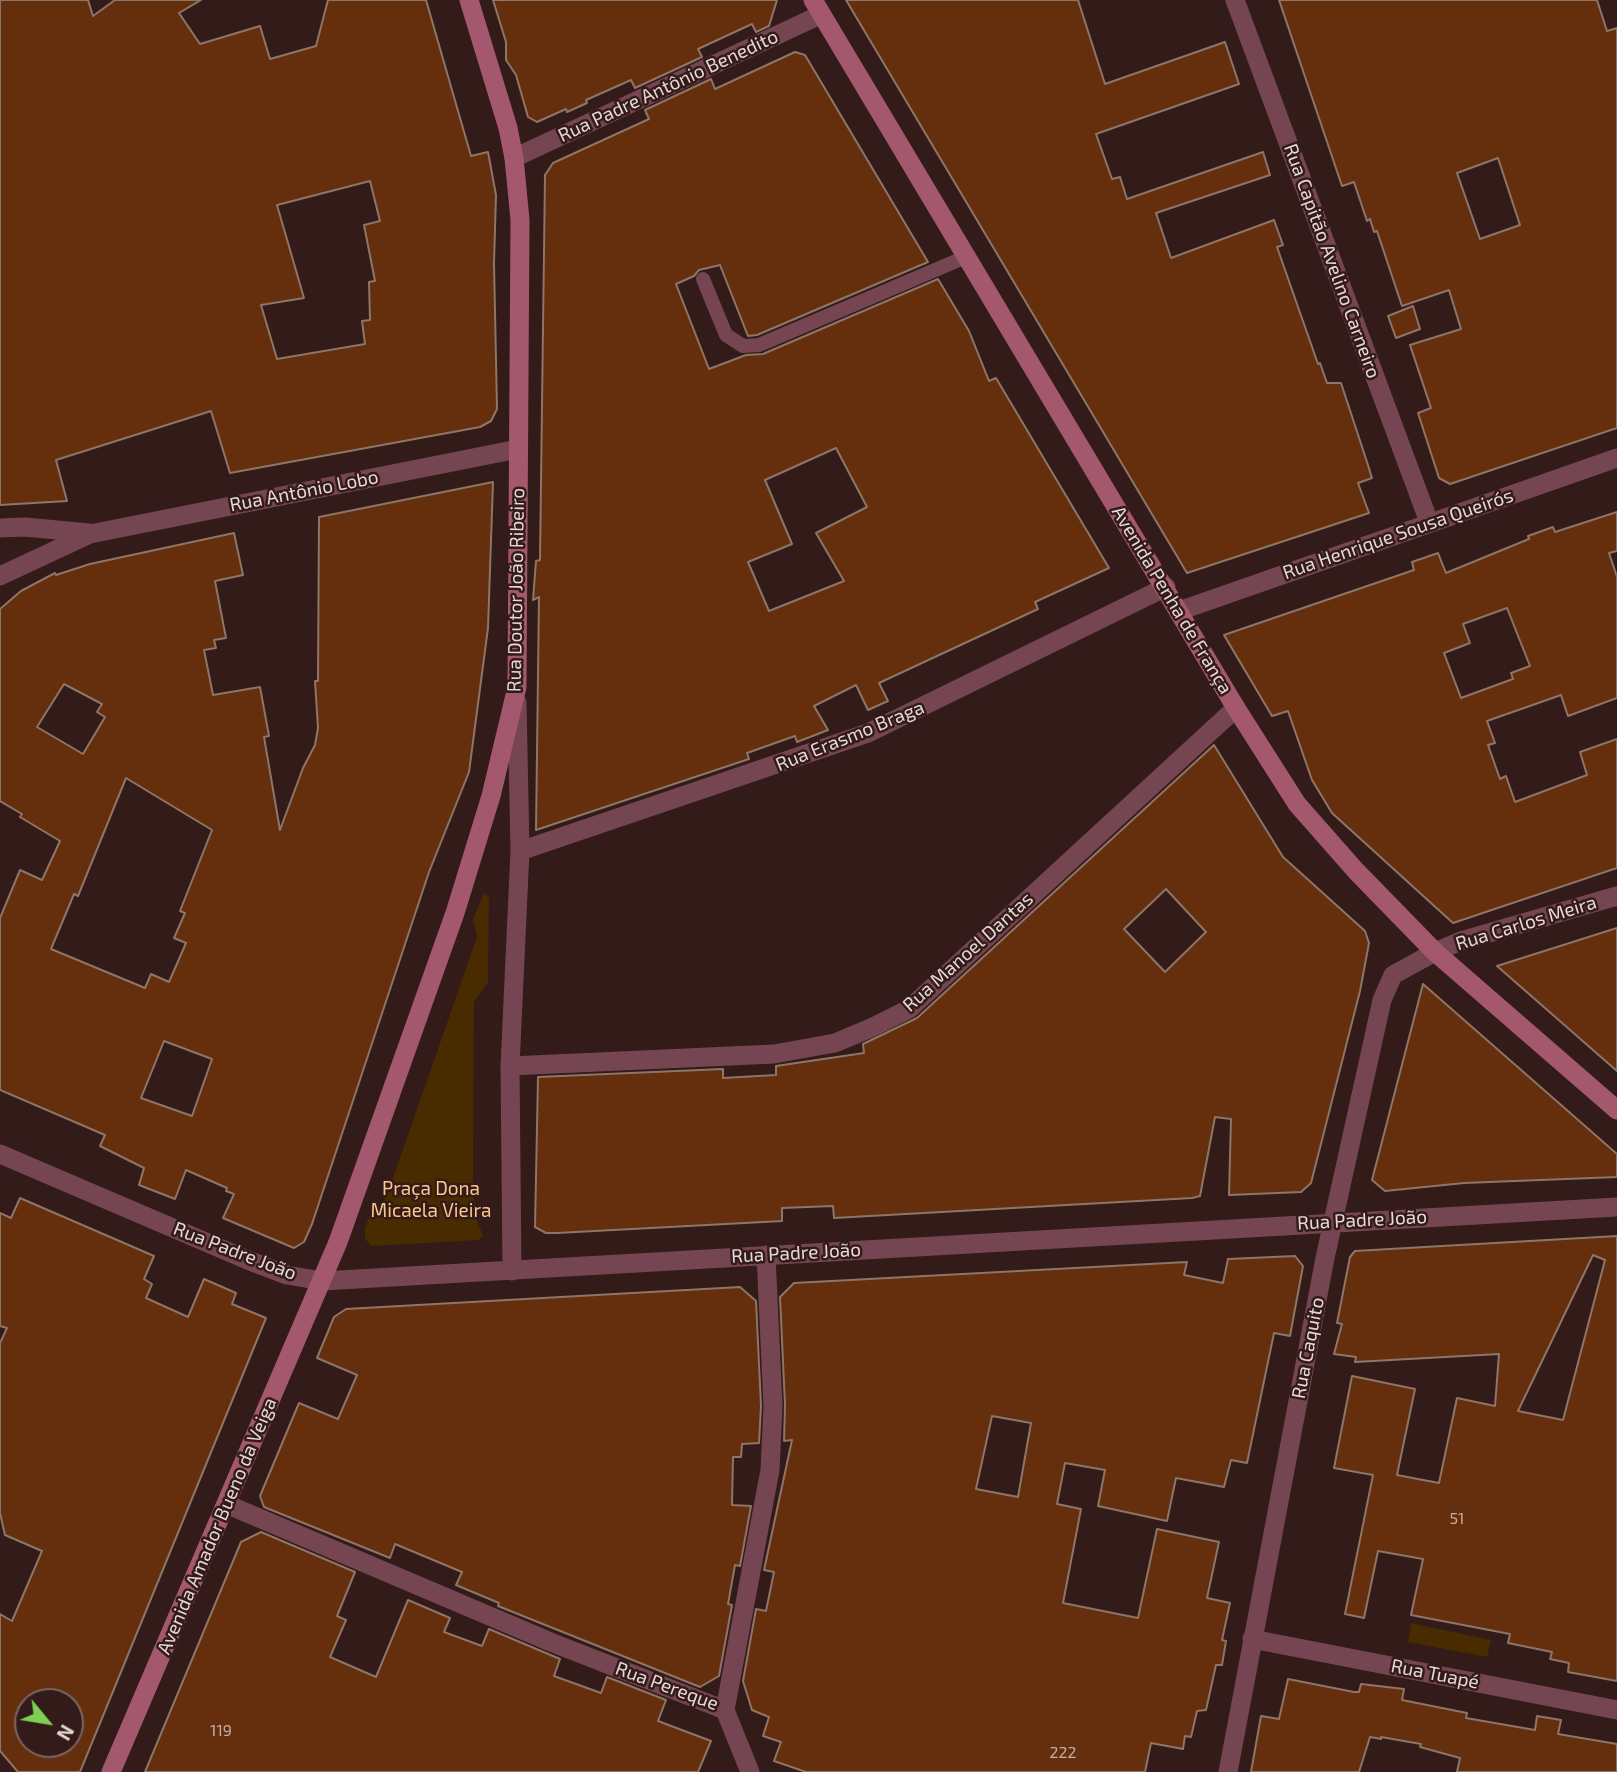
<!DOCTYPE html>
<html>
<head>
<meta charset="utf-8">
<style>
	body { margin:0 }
	#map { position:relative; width:1617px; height:1772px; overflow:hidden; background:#321b19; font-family:"Exo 2",sans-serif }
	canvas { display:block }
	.north { position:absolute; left:14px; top:1688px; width:70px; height:70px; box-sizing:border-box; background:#321b19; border:2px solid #7a6664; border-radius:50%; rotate:120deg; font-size:19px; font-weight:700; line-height:28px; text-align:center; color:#e7d7d5 }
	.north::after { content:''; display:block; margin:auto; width:24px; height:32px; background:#7ed053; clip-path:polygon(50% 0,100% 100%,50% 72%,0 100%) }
</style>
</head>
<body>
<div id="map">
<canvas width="1617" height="1772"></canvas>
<div class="north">N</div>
</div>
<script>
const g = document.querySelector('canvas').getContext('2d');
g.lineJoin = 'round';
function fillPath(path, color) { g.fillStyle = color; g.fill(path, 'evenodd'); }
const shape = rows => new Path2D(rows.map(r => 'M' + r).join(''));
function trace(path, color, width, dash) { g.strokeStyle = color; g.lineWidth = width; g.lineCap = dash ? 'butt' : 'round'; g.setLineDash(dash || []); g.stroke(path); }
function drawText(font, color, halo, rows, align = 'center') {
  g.font = font + ' "Exo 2",sans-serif'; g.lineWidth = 5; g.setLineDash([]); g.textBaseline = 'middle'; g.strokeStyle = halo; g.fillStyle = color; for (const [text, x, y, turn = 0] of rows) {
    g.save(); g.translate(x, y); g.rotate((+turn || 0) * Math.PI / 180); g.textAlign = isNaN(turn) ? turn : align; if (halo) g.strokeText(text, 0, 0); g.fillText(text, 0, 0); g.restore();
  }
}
fillPath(shape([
	[484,893,489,897,488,982,474,1002,473,1177,474,1213,483,1236,478,1240,372,1246,365,1239,365,1229,370,1214,386,1198,477,937,473,919],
	[1411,1623,1491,1640,1487,1657,1408,1642]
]), '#492b00');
const building = shape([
	[0,0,88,0,93,16,115,0,201,0,179,13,200,44,260,26,270,59,316,46,328,0,426,0,471,156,488,152,496,195,494,263,497,409,491,421,480,427,230,473,211,411,56,460,67,501,0,505,0,0],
	[370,181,380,221,364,225,375,281,369,282,370,320,362,321,365,344,277,359,261,305,304,298,277,205,370,181],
	[493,0,777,0,769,26,756,32,752,24,698,49,702,57,635,88,631,80,586,100,587,103,567,112,566,109,537,122,528,117,516,75,506,60,506,42,493,0],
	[846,0,1078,0,1105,84,1225,42,1239,84,1096,134,1112,179,1120,177,1127,199,1263,152,1270,175,1156,213,1171,258,1274,220,1283,245,1277,247,1318,364,1320,363,1327,383,1341,383,1367,462,1372,478,1358,483,1369,513,1187,573,846,0],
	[1279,0,1597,0,1607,31,1617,28,1617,428,1450,484,1439,478,1418,413,1431,408,1410,345,1461,329,1449,290,1402,306,1377,231,1374,232,1370,219,1367,221,1354,182,1342,186,1279,0],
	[1498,158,1520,225,1480,239,1457,173,1498,158],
	[795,52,805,55,928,262,757,335,748,336,720,265,699,270,694,276,676,284,709,369,746,355,763,354,938,279,969,331,989,381,996,378,1109,568,1035,602,1038,609,879,683,888,701,868,710,856,685,814,706,828,730,797,742,795,736,747,753,749,759,536,830,539,597,533,600,536,561,540,560,545,175,553,163,649,119,645,110,711,79,715,89,795,52],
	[836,448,867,507,816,533,844,581,769,611,748,562,792,544,765,480,836,448],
	[1413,306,1420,329,1396,338,1388,316,1413,306],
	[493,482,488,628,469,772,429,872,312,1224,304,1242,294,1248,223,1218,234,1194,226,1191,227,1188,186,1170,175,1199,139,1185,144,1168,100,1146,105,1135,0,1090,0,918,20,870,42,880,60,841,20,817,22,814,0,801,0,609,21,591,55,573,56,575,90,564,234,533,243,575,215,581,226,638,214,640,216,648,204,650,213,695,260,687,269,736,264,737,280,830,303,768,315,745,318,728,315,681,318,681,319,517,493,482],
	[64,684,102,704,97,712,105,717,83,754,37,727,64,684],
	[126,778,212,830,180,911,185,913,174,938,186,943,169,982,151,974,145,988,51,949,74,894,78,896,126,778],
	[164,1041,212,1059,192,1116,141,1098,164,1041],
	[1617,512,1617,551,1609,553,1617,577,1617,698,1568,716,1561,695,1487,721,1495,743,1488,745,1500,779,1506,776,1515,802,1587,775,1580,752,1617,739,1617,868,1453,923,1332,813,1312,780,1288,711,1272,716,1224,635,1414,570,1412,562,1438,553,1446,573,1529,539,1528,536,1553,527,1555,532,1617,512],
	[1507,608,1530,666,1511,673,1513,679,1461,698,1444,653,1470,643,1463,624,1507,608],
	[1214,745,1283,857,1365,931,1369,943,1360,991,1311,1183,1301,1192,1229,1195,1231,1119,1215,1117,1200,1196,1192,1198,834,1218,833,1206,782,1208,782,1221,557,1233,546,1233,535,1227,538,1077,723,1069,723,1078,776,1075,776,1066,864,1053,863,1044,917,1018,1214,745],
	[1166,889,1206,932,1165,972,1124,929,1166,889],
	[1617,928,1617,1071,1497,966,1617,928],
	[1423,984,1617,1154,1617,1177,1464,1183,1385,1191,1372,1180,1423,984],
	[20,1198,154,1256,144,1279,152,1284,146,1298,188,1317,204,1279,236,1293,232,1304,266,1318,80,1772,18,1772,0,1751,0,1614,12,1621,42,1551,5,1535,0,1513,0,1343,7,1328,0,1326,0,1213,11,1218,20,1198],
	[28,1702,70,1702,70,1744,28,1744,28,1702],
	[1617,1236,1617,1681,1568,1672,1569,1663,1550,1659,1552,1652,1508,1643,1510,1634,1411,1615,1423,1559,1378,1551,1364,1618,1345,1614,1373,1475,1334,1468,1352,1376,1415,1389,1397,1475,1439,1483,1457,1398,1495,1406,1499,1354,1355,1362,1356,1357,1334,1354,1342,1324,1337,1323,1350,1257,1355,1251,1617,1236],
	[1593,1255,1605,1260,1563,1420,1518,1411,1593,1255],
	[1295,1256,1303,1266,1290,1336,1274,1333,1247,1463,1231,1460,1224,1487,1176,1478,1167,1521,1098,1506,1105,1470,1065,1463,1057,1504,1081,1509,1063,1603,1138,1618,1157,1529,1219,1542,1207,1598,1230,1603,1222,1640,1226,1641,1222,1665,1216,1665,1206,1710,1197,1711,1191,1737,1185,1736,1183,1749,1151,1743,1145,1772,806,1772,774,1761,781,1742,763,1736,769,1717,752,1710,743,1681,756,1609,766,1611,774,1572,764,1570,792,1440,784,1441,785,1405,780,1297,794,1283,1187,1262,1184,1275,1223,1283,1228,1259,1295,1256],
	[992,1416,1031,1423,1018,1497,976,1489,992,1416],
	[740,1287,756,1301,761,1406,759,1443,742,1444,741,1457,733,1457,732,1505,751,1506,740,1566,735,1565,728,1604,732,1605,719,1676,700,1687,498,1606,499,1603,456,1585,462,1572,395,1544,390,1558,264,1507,260,1496,299,1403,338,1419,357,1375,317,1358,334,1317,346,1309,740,1287],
	[261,1532,355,1572,337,1616,346,1620,330,1657,376,1677,408,1600,450,1618,444,1632,482,1646,489,1629,560,1659,554,1676,601,1693,607,1677,666,1700,658,1721,711,1741,698,1772,145,1772,241,1542,261,1532],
	[1288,1679,1354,1692,1359,1692,1361,1684,1404,1689,1402,1700,1467,1713,1466,1718,1535,1730,1537,1716,1561,1720,1558,1734,1617,1744,1617,1772,1457,1772,1460,1758,1420,1747,1421,1744,1381,1737,1381,1739,1370,1737,1359,1772,1251,1772,1261,1716,1279,1719,1288,1679]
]);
fillPath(building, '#652e0d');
trace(building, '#8d7568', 2);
trace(shape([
	[703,279,726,335,743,346,759,345,968,256]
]), '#754652', 14);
trace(shape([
	[1235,0,1429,522],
	[514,158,820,15],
	[0,528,25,527,89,533],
	[0,576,90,534,518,449],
	[1179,611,1617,458],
	[520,851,868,733,1166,587],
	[510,1066,774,1054,835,1043,873,1027,909,1009,1236,708],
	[0,1154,250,1261,287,1275,322,1281,1617,1207],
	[512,1271,510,1066,520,851,517,702],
	[226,1504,553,1643,725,1710],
	[1252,1639,1617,1710],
	[725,1710,770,1470,773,1406,766,1255],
	[725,1710,750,1772],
	[1228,1772,1325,1258,1382,1000,1393,975,1435,952,1461,941,1617,896]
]), '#754652', 19);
trace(shape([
	[813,0,1236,708,1297,804,1356,871,1435,952,1617,1110],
	[111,1772,338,1242,455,913,491,796,517,687,520,220,514,158,508,128,469,0]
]), '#a3586d', 19);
drawText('16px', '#c6ada3', null, [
	["51",1457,1519],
	["119",221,1731],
	["222",1063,1753]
]);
drawText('19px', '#e7d7d5', '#321b19', [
	["Rua Padre Antônio Benedito",668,86,-25],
	["Rua Capitão Avelino Carneiro",1332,261,70],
	["Rua Antônio Lobo",304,491,-11],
	["Rua Henrique Sousa Queirós",1398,534,-19],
	["Rua Doutor João Ribeiro",516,590,-89],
	["Avenida Penha de França",1172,600,59],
	["Rua Erasmo Braga",850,736,-22],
	["Rua Carlos Meira",1526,923,-17],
	["Rua Manoel Dantas",968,952,-42],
	["Rua Padre João",1362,1220,-3],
	["Rua Padre João",235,1251,21],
	["Rua Padre João",796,1253,-3],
	["Rua Caquito",1308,1348,-79],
	["Avenida Amador Bueno da Veiga",217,1526,-67],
	["Rua Tuapé",1435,1674,11],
	["Rua Pereque",667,1686,20]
]);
drawText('19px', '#fbc78c', '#321b19', [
	["Praça Dona",431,1189],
	["Micaela Vieira",431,1211]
]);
</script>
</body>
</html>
